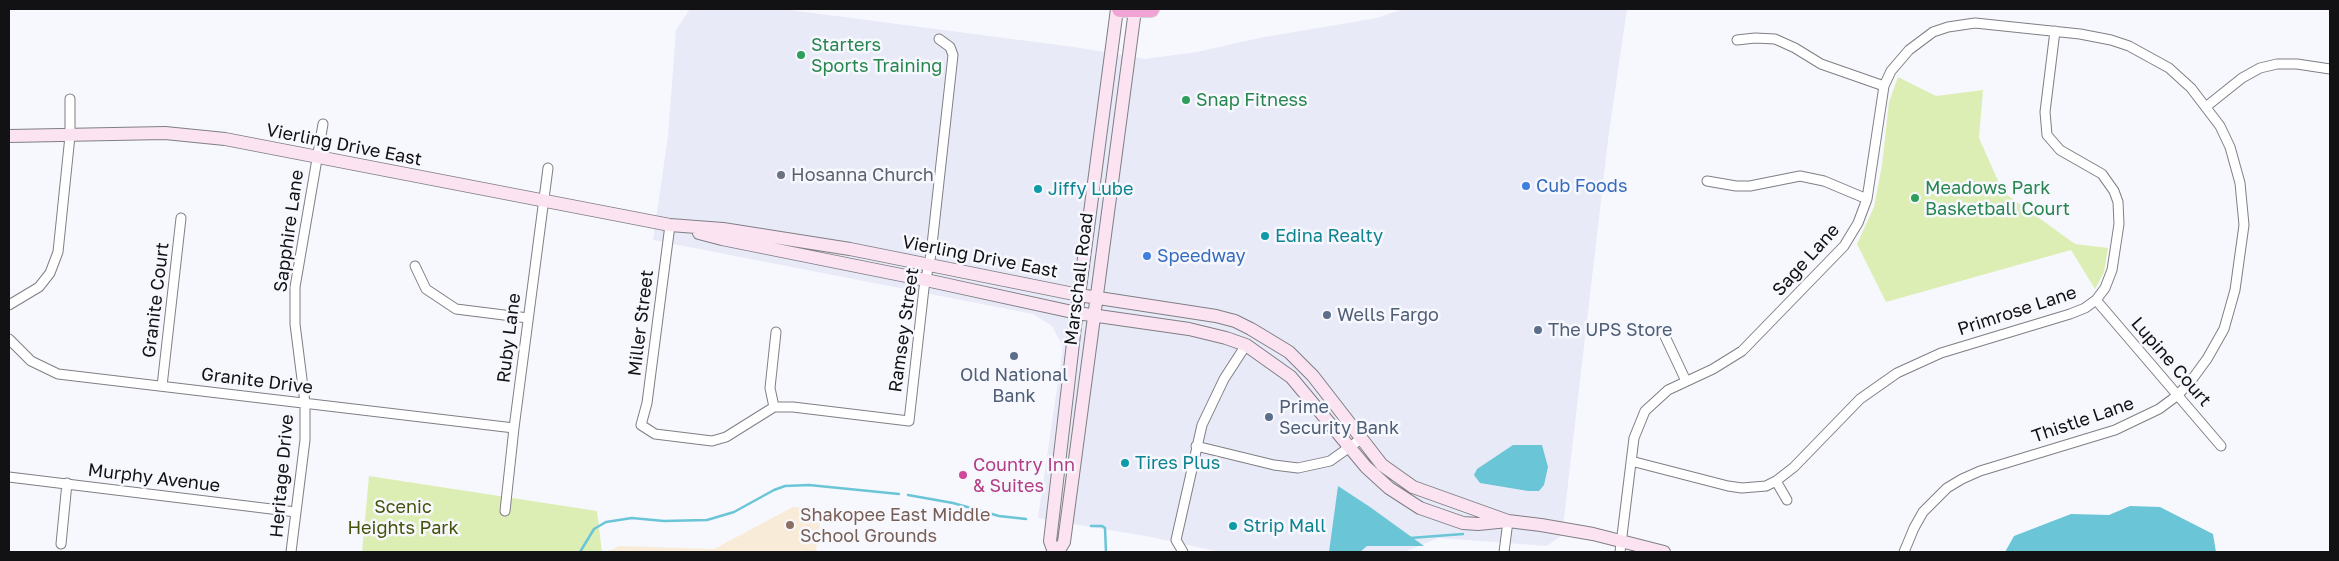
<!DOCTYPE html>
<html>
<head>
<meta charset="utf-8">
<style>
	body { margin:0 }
	#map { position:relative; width:2339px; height:561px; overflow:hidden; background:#f7f7fe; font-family:"Golos Text",sans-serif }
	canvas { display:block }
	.frame { position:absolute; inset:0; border:10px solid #121214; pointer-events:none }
</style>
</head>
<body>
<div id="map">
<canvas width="2339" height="561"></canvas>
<div class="frame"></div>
</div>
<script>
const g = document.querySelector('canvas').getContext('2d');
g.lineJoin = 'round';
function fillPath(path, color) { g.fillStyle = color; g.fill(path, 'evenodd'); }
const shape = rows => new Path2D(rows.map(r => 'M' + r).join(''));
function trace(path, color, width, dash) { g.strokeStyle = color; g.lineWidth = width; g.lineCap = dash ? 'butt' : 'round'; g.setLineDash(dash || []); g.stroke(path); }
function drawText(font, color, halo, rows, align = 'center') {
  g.font = font + ' "Golos Text",sans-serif'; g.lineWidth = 5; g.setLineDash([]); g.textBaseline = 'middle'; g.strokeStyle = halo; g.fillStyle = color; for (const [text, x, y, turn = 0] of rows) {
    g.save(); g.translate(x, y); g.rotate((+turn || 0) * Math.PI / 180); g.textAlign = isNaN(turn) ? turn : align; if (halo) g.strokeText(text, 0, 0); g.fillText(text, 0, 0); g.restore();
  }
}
fillPath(shape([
	[690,9,782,9,1074,47,1145,59,1197,52,1259,38,1377,18,1403,9,1627,9,1609,132,1562,535,1547,546,1438,538,1404,552,1220,552,1151,537,1038,518,1063,347,1052,326,1033,314,653,240,668,136,676,30]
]), '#e9eaf8');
fillPath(shape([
	[793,507,822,510,816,552,607,552,619,546,714,549]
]), '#f8ecd8');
fillPath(shape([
	[1898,77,1936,96,1983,90,1979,138,2003,192,2075,244,2108,248,2104,272,2095,289,2071,250,1886,302,1857,244,1874,207,1882,165,1889,102],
	[369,476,597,511,602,552,362,552]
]), '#dceeb4');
fillPath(shape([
	[1513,445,1542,445,1548,467,1544,485,1539,491,1528,491,1480,483,1474,475,1477,469],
	[1338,486,1370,507,1424,546,1367,546,1360,552,1329,552],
	[2130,506,2160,507,2213,534,2216,552,2005,552,2014,536,2071,514,2109,515]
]), '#6ac5d6');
trace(shape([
	[908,495,953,503,999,516,1026,519],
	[1091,526,1102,526,1105,528,1106,552],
	[1410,538,1463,534],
	[580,552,594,529,606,522,632,518,664,521,707,520,734,512,774,490,785,486,809,485,899,494]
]), '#6ac5d6', 2.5);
const street = shape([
	[1737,40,1755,38,1775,39,1795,48,1821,64,1884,86],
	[2207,106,2242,78,2260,68,2277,64,2297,64,2330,69],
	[1707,181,1736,186,1750,186,1800,176,1824,181,1867,199],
	[670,225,647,403,641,425,655,434,712,441,726,437,774,407,793,407,909,421,924,288,931,254,953,55,950,47,939,39],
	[415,266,426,289,456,309,528,318],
	[2096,300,2221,446],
	[9,305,39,287,50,273,58,252,70,136,70,99],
	[1662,330,1686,381],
	[9,339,31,361,58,374,514,428],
	[162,386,181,218],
	[774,407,770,388,776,332],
	[1196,446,1274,465,1298,468,1330,461,1361,439],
	[1631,461,1728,486,1742,488,1766,486,1776,481,1794,467,1860,399,1897,373,1941,353,2070,314,2085,308,2096,300,2105,288,2112,270,2119,224,2118,202,2114,191,2102,174,2060,150,2047,135,2045,112,2055,31],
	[9,477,296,512],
	[1776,481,1787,500],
	[505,511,514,428,548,168],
	[61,544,67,483],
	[291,552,305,440,305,403,295,324,295,287,323,124],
	[1183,552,1176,540,1202,425,1224,379,1246,345],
	[1504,552,1508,521],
	[1620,552,1634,438,1645,411,1668,390,1713,369,1742,351,1844,246,1858,223,1867,199,1884,86,1891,71,1909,50,1933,32,1948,27,1975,23,2080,34,2111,40,2129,46,2169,68,2191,88,2220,126,2230,147,2240,183,2244,225,2235,290,2224,329,2207,359,2193,378,2178,395,2159,409,2115,430,1980,471,1962,479,1947,488,1923,512,1914,528,1904,552]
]);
const secondary = shape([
	[9,136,165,133,225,139,670,225,723,229,850,249,1079,295,1216,316,1235,321,1251,329,1289,352,1313,376,1382,465,1413,487,1508,521],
	[699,233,722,239,926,280,1077,313,1189,329,1226,338,1246,345,1291,377,1366,467,1389,488,1420,508,1463,523,1478,524,1508,521,1541,525,1593,534,1664,552],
	[1054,552,1050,541,1075,326,1117,9],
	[1058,552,1064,542,1135,10]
]);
const highway = shape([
	[1120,9,1151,9]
]);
trace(street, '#7f7f85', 11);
trace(secondary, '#7f7f85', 14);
trace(highway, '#d4d4d5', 18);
trace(street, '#fff', 9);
trace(secondary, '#fbe3f2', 12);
trace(highway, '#f2a3d5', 16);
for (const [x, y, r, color] of [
	[801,55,5,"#2e9e5b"],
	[1186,100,5,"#2e9e5b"],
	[781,175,5,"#6b7280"],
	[1526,186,5,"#3f7fe0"],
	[1038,189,5,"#0f9aa8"],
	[1915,198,5,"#2e9e5b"],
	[1265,236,5,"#0f9aa8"],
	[1147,256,5,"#3f7fe0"],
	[1327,315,5,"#5c6f8a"],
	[1538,330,5,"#5c6f8a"],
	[1014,356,5,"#5c6f8a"],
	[1269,417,5,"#5c6f8a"],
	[1125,463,5,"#0f9aa8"],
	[963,475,5,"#d1479c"],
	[790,525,5,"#8d6e63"],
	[1233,526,5,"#0f9aa8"]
]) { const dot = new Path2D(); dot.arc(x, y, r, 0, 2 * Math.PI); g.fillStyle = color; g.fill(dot); trace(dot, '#f7f7fe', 2); }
drawText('18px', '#27864d', '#f7f7fe', [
	["Starters",811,45],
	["Sports Training",811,66],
	["Snap Fitness",1196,100],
	["Meadows Park",1925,188],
	["Basketball Court",1925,209]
], 'left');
drawText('18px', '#121214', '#f7f7fe', [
	["Vierling Drive East",344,145,11],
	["Sapphire Lane",289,231,-82],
	["Vierling Drive East",980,257,11],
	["Sage Lane",1806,260,-48],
	["Marschall Road",1079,279,-83],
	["Granite Court",156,300,-83],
	["Primrose Lane",2017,311,-18],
	["Miller Street",641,323,-83],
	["Ramsey Street",904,330,-82],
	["Ruby Lane",509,338,-83],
	["Lupine Court",2171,362,49],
	["Granite Drive",257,381,7],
	["Thistle Lane",2083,420,-19],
	["Heritage Drive",282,476,-85],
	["Murphy Avenue",154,478,7]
]);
drawText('18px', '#5b616d', '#f7f7fe', [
	["Hosanna Church",791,175]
], 'left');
drawText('18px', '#366cbe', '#f7f7fe', [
	["Cub Foods",1536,186],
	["Speedway",1157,256]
], 'left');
drawText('18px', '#0d838f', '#f7f7fe', [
	["Jiffy Lube",1048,189],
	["Edina Realty",1275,236],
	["Tires Plus",1135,463],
	["Strip Mall",1243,526]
], 'left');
drawText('18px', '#4e5e75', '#f7f7fe', [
	["Wells Fargo",1337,315],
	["The UPS Store",1548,330],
	["Old National",1014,375,"center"],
	["Bank",1014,396,"center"],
	["Prime",1279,407],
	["Security Bank",1279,428]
], 'left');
drawText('18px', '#b23c85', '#f7f7fe', [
	["Country Inn",973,465],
	["& Suites",973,486]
], 'left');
drawText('18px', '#445408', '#f7f7fe', [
	["Scenic",403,507],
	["Heights Park",403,528]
]);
drawText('18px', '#785e54', '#f7f7fe', [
	["Shakopee East Middle",800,515],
	["School Grounds",800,536]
], 'left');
</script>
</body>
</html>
